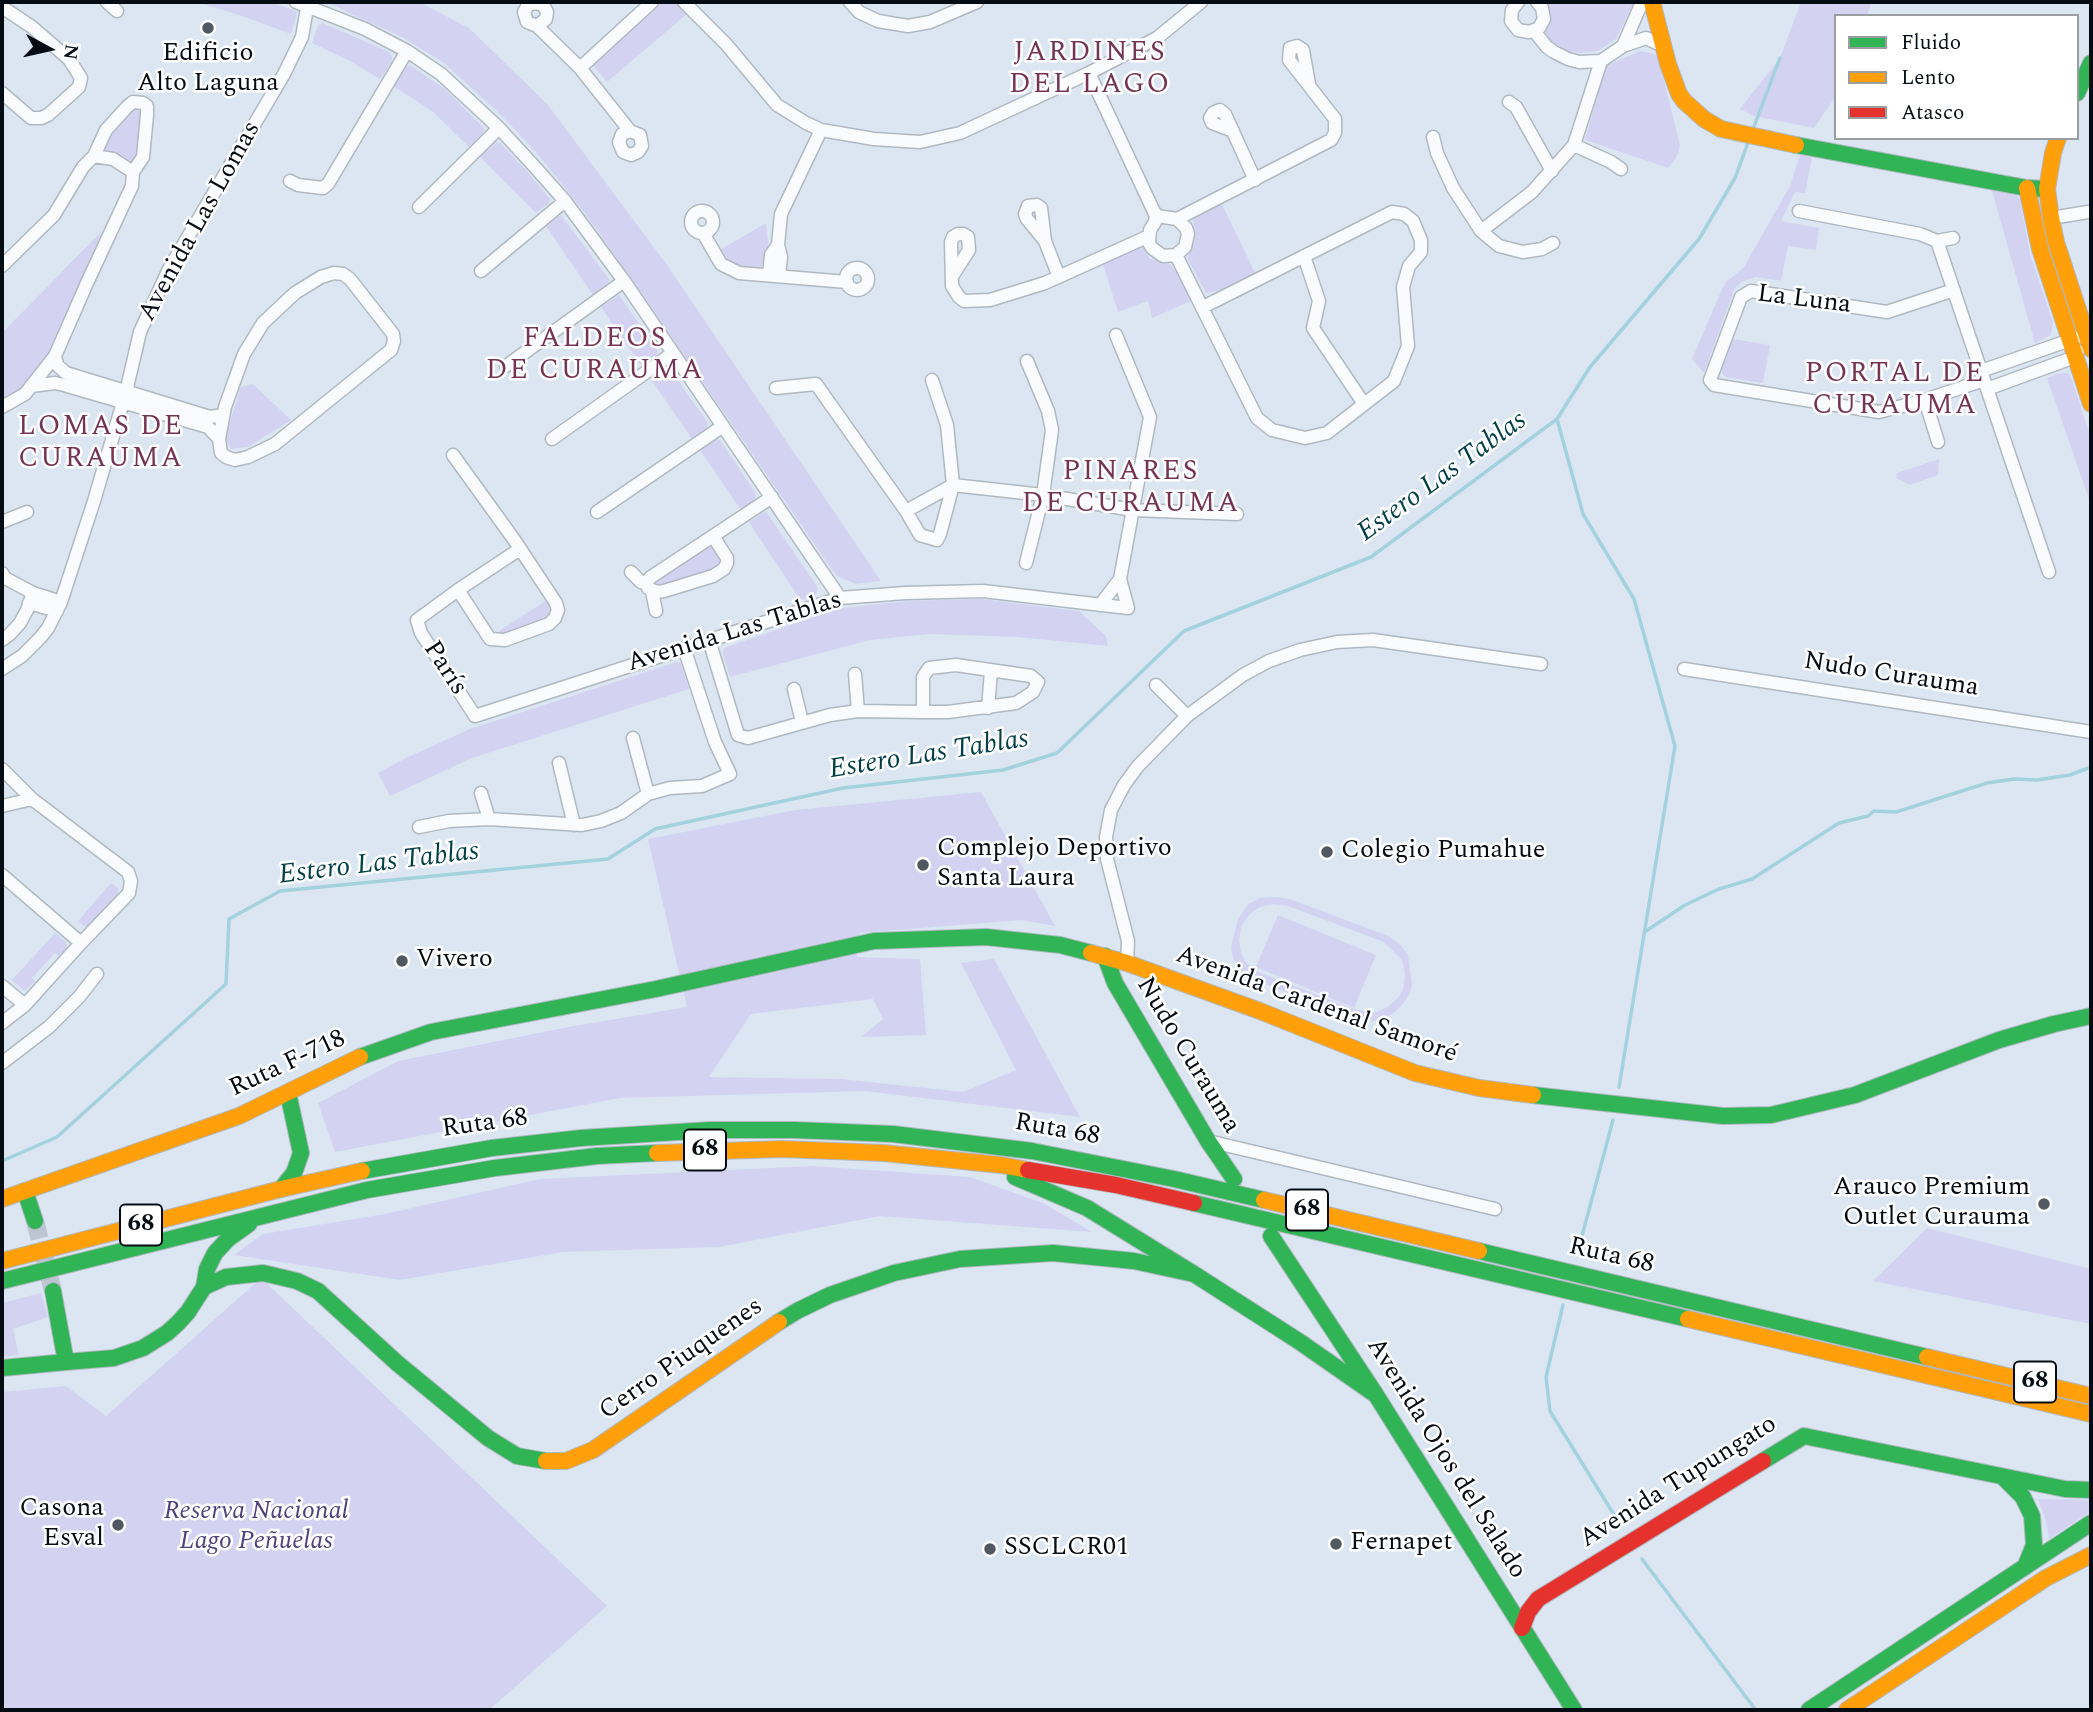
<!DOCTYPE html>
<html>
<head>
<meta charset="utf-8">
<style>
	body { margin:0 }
	#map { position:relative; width:2093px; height:1712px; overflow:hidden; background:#dce6f2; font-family:Spectral,serif }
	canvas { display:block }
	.frame { position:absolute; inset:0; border:4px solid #060c13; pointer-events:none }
	.legend { position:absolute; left:1834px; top:14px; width:245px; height:126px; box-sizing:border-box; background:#fff; border:2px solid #9b9ea1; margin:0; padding:9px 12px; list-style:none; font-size:21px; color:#060c13 }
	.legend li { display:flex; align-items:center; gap:14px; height:35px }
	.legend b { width:35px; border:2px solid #9b9ea1 }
	.north { position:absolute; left:14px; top:14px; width:70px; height:70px; -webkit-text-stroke:5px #fff; paint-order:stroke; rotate:98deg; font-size:19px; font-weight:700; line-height:28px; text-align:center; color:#060c13 }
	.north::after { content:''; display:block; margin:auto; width:24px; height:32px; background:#060c13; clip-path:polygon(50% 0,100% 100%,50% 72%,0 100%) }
</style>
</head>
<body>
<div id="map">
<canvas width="2093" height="1712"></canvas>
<div class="frame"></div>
<ul class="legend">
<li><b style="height:9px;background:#30b455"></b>Fluido</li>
<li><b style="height:9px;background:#ff9f0a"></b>Lento</li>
<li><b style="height:9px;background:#e5322d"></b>Atasco</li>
</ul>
<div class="north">N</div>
</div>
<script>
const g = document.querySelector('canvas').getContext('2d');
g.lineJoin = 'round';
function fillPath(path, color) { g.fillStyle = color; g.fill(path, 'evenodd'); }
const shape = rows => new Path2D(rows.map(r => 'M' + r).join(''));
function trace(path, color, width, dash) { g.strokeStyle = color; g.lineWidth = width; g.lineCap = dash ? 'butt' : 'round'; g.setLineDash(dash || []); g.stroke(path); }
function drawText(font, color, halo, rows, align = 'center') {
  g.font = font + ' Spectral,serif'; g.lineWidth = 5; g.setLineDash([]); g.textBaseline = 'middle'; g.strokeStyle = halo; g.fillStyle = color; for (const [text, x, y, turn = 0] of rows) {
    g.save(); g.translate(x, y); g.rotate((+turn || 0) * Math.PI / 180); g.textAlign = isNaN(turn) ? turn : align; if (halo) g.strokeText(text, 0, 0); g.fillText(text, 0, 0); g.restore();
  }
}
fillPath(shape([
	[197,2,271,2,296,11,297,13,291,34,242,16],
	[326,2,419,2,469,28,548,105,667,265,881,581,856,584,839,577,833,571,626,271,581,208,536,152,500,114,444,63,404,38],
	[661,2,676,2,687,14,607,82,592,64],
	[1547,2,1634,2,1616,39,1598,51,1580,53,1570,52,1555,44,1547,36,1545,29,1549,11],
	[1801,2,1870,2,1871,4,1867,16,1836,16,1836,96,1814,128,1754,116,1740,109,1780,58],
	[323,23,389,52,392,57,392,62,380,79,348,60,312,43,318,25],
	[1640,51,1651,53,1656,55,1659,60,1680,146,1676,158,1668,168,1585,140,1606,66],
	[410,65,446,90,484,128,483,133,469,147,432,111,393,86,406,67],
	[143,107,139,156,133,168,101,152,112,128,130,109],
	[496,142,500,143,526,170,550,199,549,203,536,213,480,157],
	[1800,155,1812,157,1805,193,1795,192,1781,221,1819,228,1816,250,1788,246,1781,281,1756,277,1741,282,1734,290,1704,373,1692,359,1722,289,1726,282,1744,267,1790,186],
	[1991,187,2015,194,2020,199,2030,254,2053,322,2051,335,2035,343],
	[1221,202,1255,273,1220,290,1206,293,1187,258,1195,240,1193,216],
	[561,215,609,279,608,283,593,295,546,226],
	[766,223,769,252,759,271,744,269,727,259,720,250],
	[102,231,54,348,36,374,20,389,2,398,2,333],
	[1141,243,1150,258,1170,264,1183,280,1191,301,1152,318,1148,301,1118,312,1102,261],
	[619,295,658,351,656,358,643,368,601,307],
	[1733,339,1770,345,1763,383,1726,377,1722,373,1722,369],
	[666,368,670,369,708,423,707,428,692,439,650,378],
	[2060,373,2068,373,2071,377,2091,438,2091,505,2047,378],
	[253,384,291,420,248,447,231,449,225,438,241,387],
	[716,439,720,440,756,494,755,499,741,510,700,450],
	[1939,459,1938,475,1910,485,1896,478,1897,473],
	[764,512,767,513,818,588,816,595,803,600,799,598,749,522],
	[710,544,713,544,722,560,721,564,711,571,657,588,654,582],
	[981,599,1079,611,1106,636,1108,646,1018,637,929,634,870,640,730,677,723,654,724,648,828,612,843,608,906,601],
	[547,600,553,610,549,618,501,635,499,631],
	[677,662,681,663,689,689,472,758,390,796,378,773,406,758,470,729],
	[981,792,1055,926,1021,920,859,933,857,957,920,959,926,1035,861,1037,883,1019,873,999,751,1014,709,1077,841,1079,963,1092,1016,1070,961,963,994,959,1080,1117,865,1091,620,1098,335,1152,318,1103,398,1061,563,1028,687,1007,648,839,795,810],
	[111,883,118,888,118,894,87,927,84,926,78,921],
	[1275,897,1290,899,1388,936,1401,945,1408,955,1412,984,1410,993,1403,1004,1394,1013,1377,1021,1362,1022,1247,977,1239,969,1233,958,1231,947,1238,919,1248,904,1260,898],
	[1273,904,1288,906,1384,942,1402,960,1405,974,1403,989,1399,997,1389,1006,1377,1012,1366,1012,1354,1009,1261,973,1252,968,1245,961,1241,952,1239,941,1241,926,1250,914,1260,907],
	[1278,915,1376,955,1354,1008,1256,967],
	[55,933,66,942,67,948,59,956,55,953,32,978,35,981,26,990,23,990,12,980],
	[812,1166,970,1177,1043,1203,1092,1232,880,1216,719,1247,563,1252,400,1280,234,1255,263,1234,385,1214,540,1179],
	[1927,1228,2091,1269,2091,1324,1873,1281],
	[261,1278,607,1606,489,1710,2,1710,2,1392,66,1386,106,1416],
	[41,1293,48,1317,13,1329,19,1355,2,1357,2,1303],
	[2038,1499,2091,1500,2091,1511,2049,1539,2046,1521]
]), '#d3d3f1');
trace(shape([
	[1753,129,1780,58],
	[1557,419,1583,514,1634,599,1675,746,1619,1087],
	[1646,931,1685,905,1719,889,1752,879,1839,823,1868,816,1874,811,1896,812,1987,783,2014,779,2037,780,2070,775,2091,767],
	[2,1161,57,1137,226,984,229,919,280,891,608,859,655,829,843,788,1003,770,1057,753,1184,631,1371,557,1557,419,1590,367,1699,239,1735,178,1749,140],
	[1578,1251,1613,1120],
	[1563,1305,1546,1377,1550,1411,1616,1518],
	[1642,1559,1755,1709]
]), '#a3d1de', 3.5);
trace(shape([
	[35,1221,53,1291]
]), '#bcc5d1', 18, [18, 9]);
const street = shape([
	[107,2,117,11],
	[296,2,365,29,407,51,441,74,499,128,534,166,565,201,624,281,840,598],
	[684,2,726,44,777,105,806,123,821,130,874,139,920,142,960,133,1089,73,1157,38,1201,2],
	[850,2,859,12,878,21,908,26,930,22,977,2],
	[1518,2,1512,10,1511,21,1518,30,1529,32,1539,28,1544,19,1542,8,1537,2],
	[2,7,32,27,69,59,81,78,79,87,48,115,41,118,31,118,2,93],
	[537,26,546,19,547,12,543,5,535,3,528,5,524,12,527,22,537,26,580,68,630,131,640,135,642,146,638,152,631,155,623,152,619,142,622,134,630,131],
	[1534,31,1547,47,1554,52,1568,59,1579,62,1601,61,1623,46,1646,38,1663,46],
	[1623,46,1642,2],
	[580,68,652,2],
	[1089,73,1156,216,1155,222,1150,230,1149,243,1152,248,1163,256,1176,255,1185,247,1188,234,1186,228,1177,219,1157,216,1153,210],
	[1509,102,1516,107,1552,171],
	[1233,131,1212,123,1210,118,1213,113,1220,110,1225,114,1255,180],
	[1433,137,1437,153,1453,188,1481,231,1499,246,1523,252,1542,249,1553,243],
	[1574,145,1611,162,1621,169],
	[94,156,106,130,127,107,133,102,143,103,147,106,147,115,143,157,133,172],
	[290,181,298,185,323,188,328,184,407,51],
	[419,207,499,128],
	'691 222a11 11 0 1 1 22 0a11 11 0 1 1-22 0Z',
	[1799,211,1920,234,1937,241,1953,238],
	[2051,218,2088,212],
	[1177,219,1331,140,1335,133,1335,119,1289,60,1290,48,1297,46,1303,50,1309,84],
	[1481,231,1532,192,1574,145,1601,61],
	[703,233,721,264,739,273,847,282],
	[1045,241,1027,219,1025,214,1028,206,1037,205,1041,208,1045,241,1059,277],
	[1937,241,2049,572],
	[1176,255,1257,418,1272,430,1305,438,1327,433,1394,381,1408,346,1403,287,1409,266,1421,252,1421,240,1413,221,1404,214,1392,212,1203,307],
	[1304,256,1319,301,1313,328,1364,404],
	[2,266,54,215,83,167,94,156,113,159,133,172,132,186,87,283,55,356,25,394,2,407],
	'846 279a11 11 0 1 1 22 0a11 11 0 1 1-22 0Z',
	[481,271,565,201],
	[769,275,771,255,778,245],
	[953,275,969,250,968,237,963,234,958,234,953,237,951,242,952,286,959,297,964,301,990,300,1045,283,1149,236],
	[779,276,781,257,778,245,781,214,821,130],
	[1954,290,1887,312,1751,291,1741,297,1710,380,1714,385,1879,412,1925,400,1984,380],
	[55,356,57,365,66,373,210,417,223,415],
	[506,366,624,281],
	[1981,371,2076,338],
	[31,386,55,383,64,385,208,427,219,439,221,453,226,457,235,460,248,457,275,444,391,350,394,341,393,334,350,279,343,274,334,273,321,277,295,293,263,323,244,354,225,407,219,439],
	[776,388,816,384,906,511,920,535,937,540,940,534,953,485,947,425,932,380],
	[1987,389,2075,357,2078,351],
	[1925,400,1938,442],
	[552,439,673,353],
	[453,455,515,541,556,603,558,610,555,618,549,624,505,640,490,639,458,590],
	[906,511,953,485,1043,495,1133,510,1237,514],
	[597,512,723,426],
	[2,522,27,512],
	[713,536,727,558,727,563,724,569,713,576,664,591,657,592,648,588,646,583,651,577,772,497],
	[520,549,458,590,417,620,421,633,475,716,840,598,905,593,983,591,1128,608,1120,579,1150,417,1116,335],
	[1026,563,1043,495,1052,430,1048,411,1027,361],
	[631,572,641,582,646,583],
	[2,573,5,578,33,593,61,602],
	[652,591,656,611],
	[29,603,57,611],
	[1100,605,1120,579],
	[2,640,10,634,20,623,27,610,33,593],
	[709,640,738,735,748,738,830,715,858,711,923,712,948,712,1016,703,1033,692,1038,682,1031,676,956,665,929,668,923,677,923,712],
	[2,669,22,656,40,638,48,628,61,602,94,501,126,392,140,332,169,269,284,74,302,37,308,2],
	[1684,669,2091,732],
	[855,674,858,711],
	[1156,685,1187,716],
	[794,689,802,722],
	[988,708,991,671],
	[633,738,648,794],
	[559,763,574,825],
	[2,769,32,799,128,872,131,881,129,893,81,943,25,1005,2,1023],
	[481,793,489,819],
	[2,806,32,799],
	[419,827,449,821,489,819,582,825,601,821,621,813,648,794,670,788,702,786,730,774,715,742,684,648],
	[2,875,81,943],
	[1127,963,1128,941,1107,859,1106,837,1111,810,1124,785,1138,766,1187,716,1243,675,1269,661,1300,650,1337,642,1373,640,1541,664],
	[2,986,25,1005],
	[2,1063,49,1027,79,997,97,974],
	[1208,1141,1495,1209]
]);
const fast = shape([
	[2077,93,2091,63],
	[1796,145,2027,188,2047,189],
	[1105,956,1115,983,1208,1141,1234,1179],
	[360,1057,431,1032,656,989,874,941,986,937,1060,945,1091,953],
	[1533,1095,1723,1116,1771,1115,1855,1095,1999,1040,2054,1024,2091,1016],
	[362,1171,492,1148,581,1138,710,1130,795,1130,893,1134,1032,1151,1174,1179,1264,1200],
	[1015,1177,1087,1208,1194,1274],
	[281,1189,294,1173,301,1153,288,1093],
	[25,1191,35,1221],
	[1194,1203,1688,1319],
	[1271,1236,1376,1395,1574,1710],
	[1479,1251,1927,1357],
	[2,1281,367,1190,495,1168,597,1156,657,1153],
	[204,1287,207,1269,215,1253,228,1239,249,1224],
	[53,1291,66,1362,114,1358,143,1348,167,1333,178,1323,188,1312,204,1287,226,1277,263,1273,297,1281,318,1291,397,1363,488,1438,517,1456,546,1461],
	[779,1322,797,1311,830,1295,894,1273,960,1259,1053,1253,1134,1261,1194,1274,1300,1342,1376,1395],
	[2,1368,66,1362],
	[1763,1461,1804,1436,2065,1489,2091,1490],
	[2004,1478,2023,1497,2032,1516,2034,1545,2025,1567],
	[1809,1710,2091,1523]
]);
const slow = shape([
	[1652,2,1668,64,1679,94,1684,101,1704,119,1721,129,1796,145],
	[2058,138,2053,153,2047,189,2051,218,2056,242,2091,349],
	[2027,188,2040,249,2091,404],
	[1091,953,1127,963,1260,1011,1415,1073,1479,1088,1533,1095],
	[657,1153,782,1149,884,1153,1001,1165,1028,1170],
	[2,1199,239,1116,360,1057],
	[1264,1200,1479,1251],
	[2,1261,281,1189,362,1171],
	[1688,1319,2091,1414],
	[1927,1357,2091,1396],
	[546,1461,566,1461,593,1450,779,1322],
	[1847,1710,2046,1578,2091,1555]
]);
const jam = shape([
	[1028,1170,1116,1185,1194,1203],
	[1522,1628,1528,1612,1538,1599,1763,1461]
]);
trace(street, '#b0b8c1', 15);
trace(fast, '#b0b8c1', 18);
trace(slow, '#b0b8c1', 18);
trace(jam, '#b0b8c1', 18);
trace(street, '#fafbfd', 12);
trace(fast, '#30b455', 16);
trace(slow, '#ff9f0a', 16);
trace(jam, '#e5322d', 16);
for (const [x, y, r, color] of [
	[208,28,7,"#515861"],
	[1327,852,7,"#515861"],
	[923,865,7,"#515861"],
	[402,961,7,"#515861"],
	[2044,1204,7,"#515861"],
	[118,1525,7,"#515861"],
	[1336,1544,7,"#515861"],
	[990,1549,7,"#515861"]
]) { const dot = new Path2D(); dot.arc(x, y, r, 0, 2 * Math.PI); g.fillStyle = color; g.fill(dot); trace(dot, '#fff', 2.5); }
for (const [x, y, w] of [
	[705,1150,42],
	[1307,1210,42],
	[141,1225,42],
	[2035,1382,42]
]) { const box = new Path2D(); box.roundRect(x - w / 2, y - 20.5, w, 41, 5); g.fillStyle = '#fff'; g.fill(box); trace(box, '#060c13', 2); }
drawText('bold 24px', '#060c13', null, [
	["68",705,1150],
	["68",1307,1210],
	["68",141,1225],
	["68",2035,1382]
]);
drawText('26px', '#060c13', '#fff', [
	["Edificio",208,55,"center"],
	["Alto Laguna",208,85,"center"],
	["Complejo Deportivo",937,850],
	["Santa Laura",937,880],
	["Colegio Pumahue",1341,852],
	["Vivero",416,961],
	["Arauco Premium",2030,1189,"right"],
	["Outlet Curauma",2030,1219,"right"],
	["Casona",104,1510,"right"],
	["Esval",104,1540,"right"],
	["Fernapet",1350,1544],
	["SSCLCR01",1004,1549]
], 'left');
drawText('26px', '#060c13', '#fff', [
	["Avenida Las Lomas",201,222,-61],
	["La Luna",1804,301,7],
	["Avenida Las Tablas",735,633,-17],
	["París",444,669,57],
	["Nudo Curauma",1891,676,9],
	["Avenida Cardenal Samoré",1316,1006,20],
	["Nudo Curauma",1187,1056,59],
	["Ruta F-718",288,1065,-25],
	["Ruta 68",485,1125,-8],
	["Ruta 68",1057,1131,10],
	["Ruta 68",1611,1257,13],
	["Cerro Piuquenes",682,1360,-35],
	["Avenida Ojos del Salado",1445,1459,58],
	["Avenida Tupungato",1679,1483,-32]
]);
drawText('italic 26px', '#4f427d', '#fff', [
	["Reserva Nacional",256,1513],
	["Lago Peñuelas",256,1543]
]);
g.letterSpacing = '2px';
drawText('28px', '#753455', '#fff', [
	["JARDINES",1090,55],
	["DEL LAGO",1090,87],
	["FALDEOS",595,341],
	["DE CURAUMA",595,373],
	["PORTAL DE",1895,376],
	["CURAUMA",1895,408],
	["LOMAS DE",101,429],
	["CURAUMA",101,461],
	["PINARES",1131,474],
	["DE CURAUMA",1131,506]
]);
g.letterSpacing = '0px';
drawText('italic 28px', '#04404a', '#fff', [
	["Estero Las Tablas",1443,478,-36],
	["Estero Las Tablas",929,756,-9],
	["Estero Las Tablas",379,865,-7]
]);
</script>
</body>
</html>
